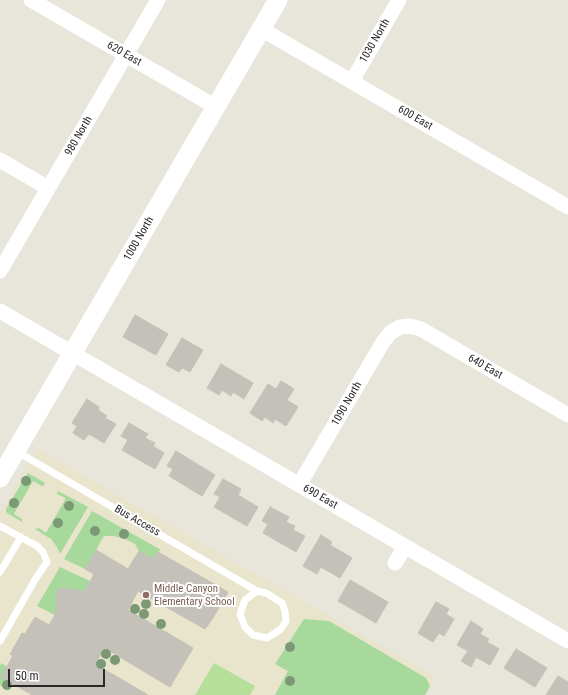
<!DOCTYPE html>
<html>
<head>
<meta charset="utf-8">
<style>
	body { margin:0 }
	#map { position:relative; width:568px; height:695px; overflow:hidden; background:#e8e5db; font-family:"Roboto Condensed",sans-serif }
	canvas { display:block }
	.scale { position:absolute; left:8px; top:669px; width:97px; height:18px; box-sizing:border-box; border:2px solid #282828; border-top:0; padding-left:5px; font-size:12px; line-height:14px; white-space:nowrap; color:#282828; -webkit-text-stroke:3px #fff; paint-order:stroke }
</style>
</head>
<body>
<div id="map">
<canvas width="568" height="695"></canvas>
<div class="scale">50 m</div>
</div>
<script>
const g = document.querySelector('canvas').getContext('2d');
g.lineJoin = 'round';
function fillPath(path, color) { g.fillStyle = color; g.fill(path, 'evenodd'); }
const shape = rows => new Path2D(rows.map(r => 'M' + r).join(''));
function trace(path, color, width, dash) { g.strokeStyle = color; g.lineWidth = width; g.lineCap = dash ? 'butt' : 'round'; g.setLineDash(dash || []); g.stroke(path); }
function drawText(font, color, halo, rows, align = 'center') {
  g.font = font + ' "Roboto Condensed",sans-serif'; g.lineWidth = 4; g.setLineDash([]); g.textBaseline = 'middle'; g.strokeStyle = halo; g.fillStyle = color; for (const [text, x, y, turn = 0] of rows) {
    g.save(); g.translate(x, y); g.rotate((+turn || 0) * Math.PI / 180); g.textAlign = isNaN(turn) ? turn : align; if (halo) g.strokeText(text, 0, 0); g.fillText(text, 0, 0); g.restore();
  }
}
fillPath(shape([
	[37,449,436,677,425,695,0,695,0,513]
]), '#e9e4cc');
fillPath(shape([
	[28,473,45,483,44,485,42,486,33,481,14,514,22,519,22,522,7,513,6,511,6,509],
	[58,491,88,507,60,554,57,547,51,539,35,529,39,528,46,533,65,500,65,498,57,494,57,493],
	[92,511,161,550,158,552,154,559,139,551,135,544,125,539,114,536,104,536,85,569,64,559],
	[60,567,90,581,85,591,58,588,55,615,37,606],
	[304,619,329,621,426,678,430,686,425,695,275,695,288,671,275,664],
	[1,663,7,667,1,677,12,684,9,690,0,685,0,666]
]), '#a7d99d');
fillPath(shape([
	[214,663,255,686,250,695,195,695]
]), '#b6e09a');
const building = shape([
	[135,315,168,334,156,355,123,337,135,315],
	[182,338,203,350,190,372,182,368,179,372,166,365,182,338],
	[221,364,253,383,244,399,233,392,231,396,222,390,219,395,207,388,221,364],
	[281,381,294,389,287,400,298,407,286,426,275,419,273,423,265,417,262,421,250,413,268,384,276,389,281,381],
	[87,399,99,407,98,410,107,416,105,418,116,424,104,443,89,434,84,440,73,433,77,426,72,423,87,399],
	[129,423,148,434,145,438,155,443,153,446,164,453,155,469,122,450,128,440,121,436,129,423],
	[176,451,215,475,202,496,169,476,173,469,167,466,176,451],
	[223,479,241,489,238,495,258,507,247,526,214,507,220,497,214,494,223,479],
	[270,507,289,517,286,522,295,526,293,530,305,536,296,552,263,533,268,524,262,521,270,507],
	[321,535,332,542,330,545,352,558,340,578,321,567,317,574,303,566,321,535],
	[96,550,128,569,139,551,154,559,158,552,228,592,213,618,205,629,138,591,128,610,193,648,170,687,105,648,95,664,148,695,32,695,1,677,13,656,10,654,22,633,25,634,35,617,49,625,55,615,58,588,85,591,94,574,85,569,96,550],
	[350,580,388,602,376,623,338,601,350,580],
	[436,602,449,609,446,614,454,619,444,636,439,633,433,642,418,633,436,602],
	[471,621,483,629,480,634,489,639,487,642,499,649,490,665,476,657,471,667,461,661,468,651,457,645,471,621],
	[516,649,547,668,535,687,504,668,516,649],
	[558,676,568,682,568,695,546,695,558,676]
]);
fillPath(building, '#c4c1ba');
trace(building, '#c3c1b5', 1);
trace(shape([
	[16,451,257,591],
	[0,526,37,546,43,552,47,562,36,578,0,641],
	[0,572,21,537],
	[257,591,266,593,282,603,285,611,286,621,281,629,275,633,267,638,253,635,245,627,240,614,245,600,257,591]
]), '#fff', 7);
trace(shape([
	[31,0,216,107],
	[261,29,568,207],
	[352,81,399,0],
	[0,160,48,188],
	[0,271,158,0],
	[0,311,568,641],
	[299,485,383,342,390,333,400,327,410,326,421,329,568,415],
	[395,563,405,547]
]), '#fff', 15);
trace(shape([
	[0,478,278,0]
]), '#fff', 19);
g.fillStyle = '#7c9975';
for (const [x, y] of [
	[26,481],
	[14,503],
	[69,506],
	[58,523],
	[95,531],
	[124,534],
	[146,604],
	[135,609],
	[144,614],
	[161,624],
	[290,647],
	[106,654],
	[115,660],
	[101,664],
	[290,681],
	[7,685]
]) { g.beginPath(); g.arc(x, y, 5, 0, 2 * Math.PI); g.fill(); }
for (const [x, y, r, color] of [
	[146,595,4,"#8d6e63"]
]) { const dot = new Path2D(); dot.arc(x, y, r, 0, 2 * Math.PI); g.fillStyle = color; g.fill(dot); trace(dot, '#fff', 1.5); }
drawText('11px', '#282828', '#fff', [
	["1030 North",375,41,-60],
	["620 East",124,54,30],
	["600 East",415,118,30],
	["980 North",79,136,-60],
	["1000 North",139,239,-60],
	["640 East",485,367,30],
	["1090 North",347,404,-60],
	["690 East",320,497,30],
	["Bus Access",137,521,30]
]);
drawText('11px', '#785e54', '#fff', [
	["Middle Canyon",154,589],
	["Elementary School",154,602]
], 'left');
</script>
</body>
</html>
